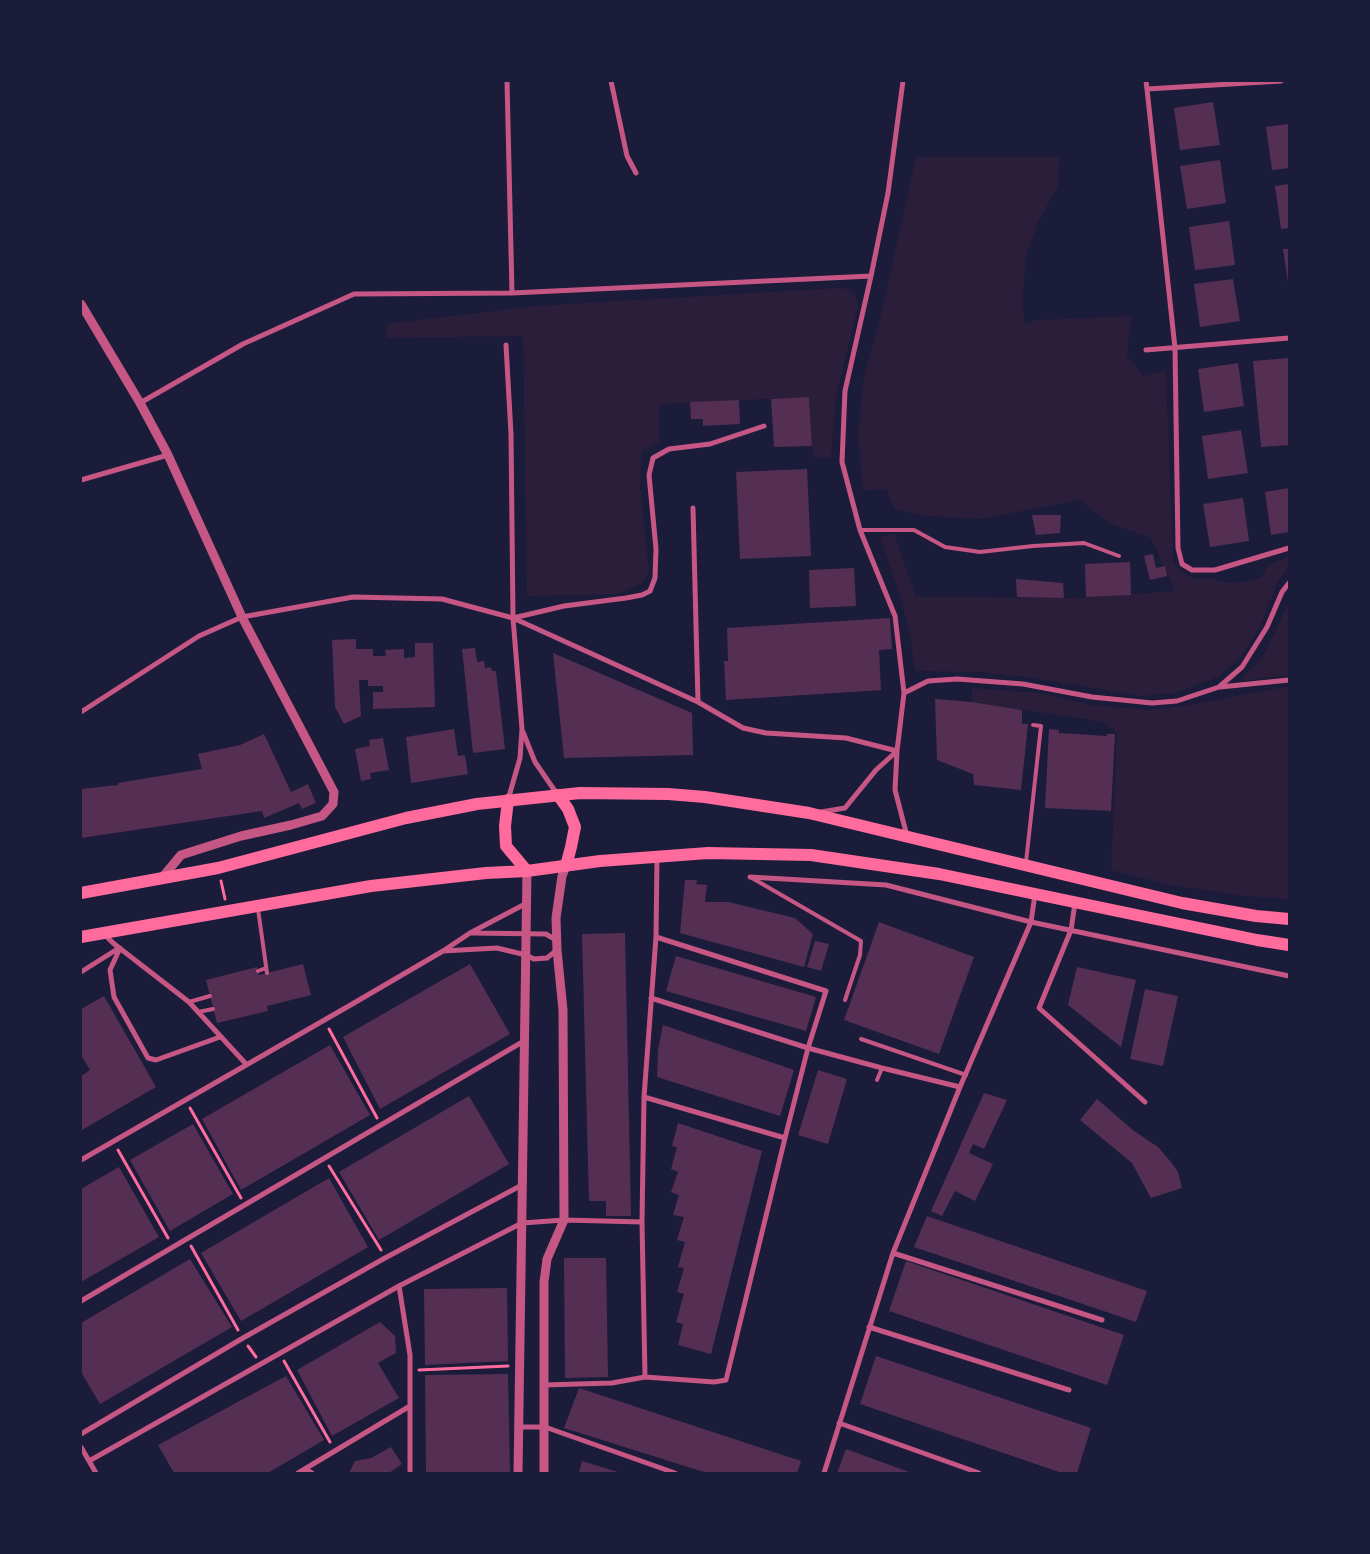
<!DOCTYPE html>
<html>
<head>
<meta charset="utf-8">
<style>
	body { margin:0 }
	#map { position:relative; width:1370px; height:1554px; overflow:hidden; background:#1b1b3a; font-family:"Sofia Sans Condensed",sans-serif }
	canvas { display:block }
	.frame { position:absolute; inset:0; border:82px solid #1b1b3a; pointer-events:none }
</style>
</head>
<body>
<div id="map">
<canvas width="1370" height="1554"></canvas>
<div class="frame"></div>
</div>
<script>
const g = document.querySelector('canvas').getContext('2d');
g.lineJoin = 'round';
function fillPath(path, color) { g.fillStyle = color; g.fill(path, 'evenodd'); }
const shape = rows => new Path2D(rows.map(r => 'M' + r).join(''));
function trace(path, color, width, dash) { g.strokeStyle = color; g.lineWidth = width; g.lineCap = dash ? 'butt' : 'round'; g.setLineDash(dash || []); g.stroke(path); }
fillPath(shape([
	[916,157,1059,157,1058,186,1038,222,1026,256,1022,306,1025,324,1037,320,1131,316,1127,356,1143,376,1166,371,1173,562,1180,571,1194,579,1210,578,1225,583,1251,581,1262,577,1267,566,1289,556,1289,567,1278,581,1260,626,1242,656,1218,677,1174,693,1142,696,1035,678,980,672,915,671,911,641,901,598,880,538,894,533,916,597,1081,598,1175,591,1151,538,1112,524,1079,500,981,519,926,516,895,509,886,489,863,491,858,433,864,375,880,319],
	[838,288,849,289,856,297,858,305,836,397,831,457,814,458,812,446,809,397,659,404,659,442,642,451,640,487,649,571,642,583,618,594,527,596,523,336,387,338,386,324,535,306],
	[1289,602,1289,675,1241,681,1250,669,1262,659],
	[1289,686,1289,899,1246,896,1170,885,1111,870,1117,733,1104,722,972,702,972,688,1039,693,1092,705,1148,710,1190,705]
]), '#2a1e3b');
fillPath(shape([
	[1213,102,1220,145,1180,150,1174,108],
	[1289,124,1289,168,1272,170,1266,127],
	[1220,160,1226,203,1187,209,1180,166],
	[1289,184,1289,228,1281,229,1275,186],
	[1229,221,1235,265,1195,270,1189,227],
	[1283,249,1289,249,1289,282,1288,282],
	[1233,279,1240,321,1200,327,1194,284],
	[1289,358,1289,445,1261,447,1253,361],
	[1238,363,1244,406,1204,412,1198,369],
	[809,397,812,446,774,447,771,399],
	[739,400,740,424,703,426,703,419,691,419,690,402],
	[1241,430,1248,473,1208,479,1202,436],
	[807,469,811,556,740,559,736,472],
	[1289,488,1289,532,1271,535,1265,492],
	[1243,498,1249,541,1210,547,1203,504],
	[1032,515,1061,515,1060,533,1036,535],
	[1153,554,1156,568,1165,566,1167,576,1150,580,1144,556],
	[1130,562,1131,595,1086,597,1085,564],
	[854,568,856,606,810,608,809,570],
	[1016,579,1063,583,1064,598,1017,597],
	[890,618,892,649,879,650,881,690,726,700,724,661,728,661,727,628],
	[356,639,356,649,373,649,373,656,386,656,385,650,404,649,404,658,415,657,415,643,433,643,435,707,373,709,373,692,383,692,383,686,368,686,368,680,359,680,361,716,344,724,335,707,332,640],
	[475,648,477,662,484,661,485,668,491,667,492,671,496,671,505,749,473,753,462,649],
	[553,653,692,713,693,755,564,758],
	[935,699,972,702,1022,710,1022,724,1028,724,1021,790,974,785,973,774,937,760],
	[454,729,458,756,465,755,468,774,411,783,406,737],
	[1049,729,1059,730,1059,733,1107,736,1107,734,1115,734,1111,811,1045,808],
	[264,734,291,792,308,784,316,803,302,809,299,803,264,818,262,811,81,838,81,789,118,785,118,783,202,769,198,754,240,745],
	[383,738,389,770,370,773,371,779,361,781,355,749,370,746,369,740],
	[685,880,697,880,696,884,707,885,705,902,728,902,795,918,813,934,804,967,680,933],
	[879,922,974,957,939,1054,844,1020],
	[625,933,631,1216,606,1216,606,1201,589,1201,582,934],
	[815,941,829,944,821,971,807,967],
	[676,956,816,997,806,1031,666,991],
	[303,964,311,995,267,1006,268,1011,217,1023,206,980,257,967,259,975],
	[470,964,510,1034,380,1109,343,1037],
	[1077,967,1136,980,1121,1047,1068,1005],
	[1145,989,1178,996,1163,1066,1130,1059],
	[104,996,156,1087,82,1130,81,1076,90,1070,81,1055,81,1009],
	[663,1025,794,1070,780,1116,657,1077,658,1050],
	[330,1045,370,1115,241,1190,202,1119],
	[818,1070,847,1079,828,1144,798,1135],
	[984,1093,1007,1100,984,1149,973,1144,969,1153,993,1164,975,1201,955,1191,942,1216,931,1211],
	[469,1096,509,1164,379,1240,339,1172],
	[1097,1099,1134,1131,1158,1147,1171,1162,1178,1172,1182,1188,1151,1198,1132,1163,1080,1120],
	[678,1123,762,1151,711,1354,678,1345,683,1324,676,1322,684,1294,677,1292,684,1268,678,1267,685,1242,677,1240,684,1217,673,1215,679,1195,671,1192,678,1172,671,1169,677,1147,672,1146],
	[193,1124,233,1194,170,1231,130,1160],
	[119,1167,159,1237,81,1282,81,1189],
	[329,1178,368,1247,241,1321,201,1253],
	[927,1216,1147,1291,1136,1322,914,1247],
	[564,1258,606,1258,608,1377,565,1378],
	[190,1259,232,1327,100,1404,81,1372,81,1323],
	[906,1261,1124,1335,1107,1385,889,1311],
	[507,1288,508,1361,425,1365,424,1289],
	[380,1322,395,1336,396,1353,378,1363,399,1398,332,1436,297,1370],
	[876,1356,1091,1428,1077,1473,1062,1473,860,1404],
	[508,1374,510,1473,426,1473,425,1375],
	[286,1376,324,1440,268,1473,174,1473,158,1445],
	[579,1388,801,1461,797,1473,707,1473,564,1428],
	[391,1447,402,1464,389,1473,349,1473,355,1461,371,1458],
	[846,1449,912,1473,837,1473],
	[582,1461,618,1472,618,1473,579,1473]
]), '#542f53');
trace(shape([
	[221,881,225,899],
	[329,1029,377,1118],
	[190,1108,241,1198],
	[118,1150,168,1238],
	[329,1166,381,1250],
	[191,1246,238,1330],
	[248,1346,256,1357],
	[284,1361,330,1442],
	[419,1370,508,1366]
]), '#ff6b9d', 3);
trace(shape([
	[860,530,914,530,945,547,980,552,1033,546,1084,543,1119,556],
	[1026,862,1041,726,1033,725],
	[752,878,861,941,860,955,845,1000],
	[258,909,267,973],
	[258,971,266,968],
	[189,1002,210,996],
	[198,1012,213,1009],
	[861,1039,966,1075],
	[877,1080,882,1068]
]), '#c65784', 4);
trace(shape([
	[507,81,512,293],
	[611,81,627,156,636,173],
	[903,81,888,193,871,276,845,391,842,462,860,530,895,616,904,693,897,751,895,790,907,836],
	[1146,81,1147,89,1281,81],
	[1147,89,1175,348,1178,548,1182,564,1192,570,1215,570,1289,548],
	[506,345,511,434,513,618,522,729,520,758,508,800],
	[1146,350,1289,338],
	[140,403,243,344,354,294,512,293,871,276],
	[81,480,168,455],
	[693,508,698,702],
	[513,618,564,606,626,598,642,595,650,591,655,578,656,549,649,475,653,458,669,449,710,444,764,426],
	[1220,687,1289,680],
	[904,693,928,681,957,679,1023,684,1092,697,1152,703,1177,701,1219,687,1242,667,1267,627,1282,592,1289,583],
	[81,712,199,636,242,617,353,597,442,599,513,618,698,702,743,728,766,733,846,738,897,751],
	[523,732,535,762,557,794],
	[821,812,845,808,876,770,897,751],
	[750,877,886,885,1031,922,1289,976],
	[1075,903,1071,930,1039,1008,1145,1102],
	[472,933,546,934,556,940],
	[104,934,113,943,189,1002,246,1064],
	[120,948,110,970,114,997,148,1058,156,1060,220,1037],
	[443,951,497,948,526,955,534,959,547,958,557,950],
	[81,972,119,948],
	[651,998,808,1048,882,1068,960,1087],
	[644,1097,785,1138],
	[81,1160,354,1003,443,951,470,933,527,903],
	[893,1253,1102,1320],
	[399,1286,410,1355,410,1473],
	[81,1301,524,1041],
	[869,1327,1069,1390],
	[645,1377,714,1382,726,1380,785,1138,808,1048,826,991,656,937],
	[544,1385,612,1383,645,1377,642,1222,644,1097,656,937,657,857],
	[839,1423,979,1473],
	[519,1427,545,1427,675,1473],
	[81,1434,243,1338,385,1258,522,1185],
	[81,1447,96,1473],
	[89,1461,399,1286,522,1223,564,1220,642,1222],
	[305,1469,312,1473],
	[298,1473,410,1406],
	[824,1473,893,1253,960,1087,1031,922,1035,894]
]), '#c65784', 5);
trace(shape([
	[81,304,140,403,168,455,242,617,334,792,333,804,322,816,291,825,241,836,181,855,161,879],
	[518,1473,527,871],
	[544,1473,544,1282,547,1259,564,1220,563,1010,557,950,556,918,562,876,566,866]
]), '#c65784', 9);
trace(shape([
	[558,795,568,809,575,827,571,847,566,866],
	[508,800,505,826,506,846,527,871],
	[81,893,218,868,406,818,477,804,580,793,668,794,705,797,809,813,1182,903,1256,916,1289,919],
	[81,937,371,886,486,873,527,871,600,861,708,853,811,855,939,874,1257,940,1289,945]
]), '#ff6b9d', 12);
</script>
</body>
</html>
